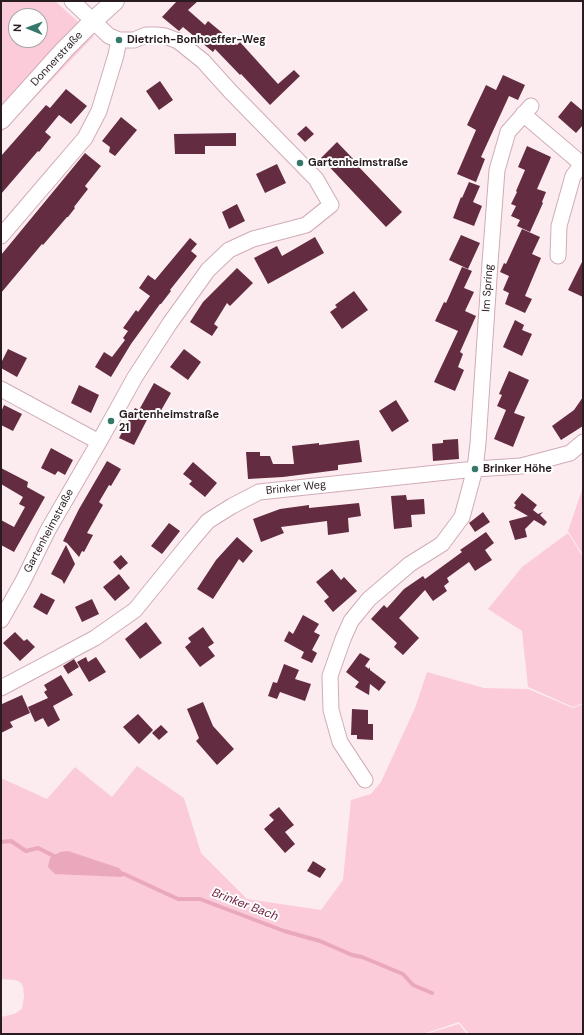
<!DOCTYPE html>
<html>
<head>
<meta charset="utf-8">
<style>
	body { margin:0 }
	#map { position:relative; width:584px; height:1035px; overflow:hidden; background:#fcecf0; font-family:"DM Sans",sans-serif }
	canvas { display:block }
	.frame { position:absolute; inset:0; border:2px solid #291c20; pointer-events:none }
	.north { position:absolute; left:8px; top:8px; width:40px; height:40px; box-sizing:border-box; background:#fefefe; border:1px solid #a9a4a5; border-radius:50%; rotate:271deg; font-size:11px; font-weight:700; line-height:16px; text-align:center; color:#291c20 }
	.north::after { content:''; display:block; margin:auto; width:14px; height:18px; background:#35786b; clip-path:polygon(50% 0,100% 100%,50% 72%,0 100%) }
</style>
</head>
<body>
<div id="map">
<canvas width="584" height="1035"></canvas>
<div class="frame"></div>
<div class="north">N</div>
</div>
<script>
const g = document.querySelector('canvas').getContext('2d');
g.lineJoin = 'round';
function fillPath(path, color) { g.fillStyle = color; g.fill(path, 'evenodd'); }
const shape = rows => new Path2D(rows.map(r => 'M' + r).join(''));
function trace(path, color, width, dash) { g.strokeStyle = color; g.lineWidth = width; g.lineCap = dash ? 'butt' : 'round'; g.setLineDash(dash || []); g.stroke(path); }
function drawText(font, color, halo, rows, align = 'center') {
  g.font = font + ' "DM Sans",sans-serif'; g.lineWidth = 4; g.setLineDash([]); g.textBaseline = 'middle'; g.strokeStyle = halo; g.fillStyle = color; for (const [text, x, y, turn = 0] of rows) {
    g.save(); g.translate(x, y); g.rotate((+turn || 0) * Math.PI / 180); g.textAlign = isNaN(turn) ? turn : align; if (halo) g.strokeText(text, 0, 0); g.fillText(text, 0, 0); g.restore();
  }
}
fillPath(shape([
	[1,1,55,1,94,36,1,133],
	[16,16,40,16,40,40,16,40],
	[583,487,583,555,568,531],
	[568,533,583,557,583,703,573,707,528,687,522,631,488,609,522,567],
	[427,672,484,688,528,689,573,708,583,704,583,1034,469,1034,459,1022,423,1034,1,1034,1,1017,14,1014,19,1011,22,1009,24,996,23,986,20,982,15,980,1,979,1,778,47,799,75,767,112,797,137,766,184,798,201,853,247,899,321,910,343,880,351,800,371,794,381,782,415,708],
	[459,1024,467,1034,426,1034]
]), '#fbcbd9');
fillPath(shape([
	[68,851,119,868,124,874,122,877,55,874,48,867,50,858,60,852]
]), '#eaa8bc');
trace(shape([
	[1,842,11,841,26,851,38,848,54,856,59,857],
	[120,873,124,874,178,899,200,899,284,931,320,941,352,955,362,957,403,974,413,985,432,993]
]), '#eaa8bc', 4);
fillPath(shape([
	[177,1,198,1,188,10,205,25,208,21,237,45,240,42,278,84,294,70,300,76,270,105,241,74,240,75,215,49,213,52,183,27,179,31,162,17],
	[503,75,525,85,518,100,509,96,481,157,485,159,476,182,457,174,476,130,467,125,486,85,496,90],
	[160,81,173,100,159,110,146,91],
	[66,89,87,106,71,124,59,115,45,132,51,137,39,152,38,151,1,194,1,156,46,105,50,108],
	[571,101,583,111,583,125,576,133,558,117],
	[121,117,137,130,115,156,109,152,110,147,102,141],
	[306,126,314,134,305,142,297,134],
	[236,133,236,146,205,146,205,154,175,154,174,134],
	[337,142,359,165,358,166,402,212,386,227,321,158],
	[527,146,551,157,537,189,546,192,542,202,543,203,530,232,517,226,520,220,511,216,516,206,511,204,517,192,516,191,525,170,518,167],
	[85,153,101,166,85,186,88,189,74,207,75,208,68,217,67,217,43,245,42,244,1,293,1,255],
	[277,164,286,183,265,193,256,174],
	[469,182,480,186,473,202,482,206,474,226,453,218,461,197,462,198],
	[237,204,245,221,229,229,222,212],
	[522,229,540,237,532,254,541,258,525,296,532,299,525,313,505,304,509,293,503,290,509,276,500,272,504,263,506,264],
	[461,235,480,243,468,269,449,260],
	[315,237,324,253,268,284,254,258,277,246,282,256],
	[190,238,197,244,191,251,197,256,170,290,171,291,161,304,160,304,131,344,111,377,95,367,104,352,112,357,125,340,123,338,128,331,123,328,136,310,138,312,150,296,139,288,148,275,155,280],
	[583,260,583,297,568,290],
	[462,267,472,271,464,288,474,292,465,311,476,316,460,352,463,354,458,367,464,370,455,391,434,382,458,331,435,321,444,302,446,303],
	[237,268,253,283,230,306,227,303,214,324,218,327,212,336,190,322,203,302],
	[354,291,368,310,342,329,330,312,337,307,335,305],
	[515,320,524,325,522,330,532,334,522,356,503,347],
	[8,349,27,358,17,377,1,368,1,363],
	[184,349,201,362,188,380,170,367],
	[509,371,529,380,514,413,525,417,513,447,494,439,506,410,497,406,502,395,499,394],
	[154,383,171,393,159,414,152,410,134,445,119,438,135,408,139,410],
	[79,385,99,395,91,413,71,403],
	[583,397,583,426,561,440,552,426,574,410],
	[396,400,409,421,392,432,379,411],
	[4,405,22,414,13,431,1,425,1,412],
	[458,439,459,459,433,461,432,444,443,443,443,440],
	[359,440,362,462,338,465,338,470,283,477,248,479,246,452,260,452,260,456,270,456,273,464,294,464,292,446,319,443,319,445],
	[51,448,73,460,65,475,58,471,55,475,41,468],
	[107,461,121,469,111,486,109,485,99,502,103,505,87,533,93,535,84,552,82,551,79,557,67,543,63,541,79,509],
	[193,462,217,483,205,497,189,484,192,481,183,474],
	[1,468,28,482,27,487,45,497,14,552,1,545,1,520,14,527,25,507,19,504,23,497,1,484],
	[522,493,537,505,533,510,538,514,543,512,540,515,547,522,544,526,534,520,525,529,527,537,515,540,509,521,528,516,514,508,516,505,514,503],
	[406,495,407,500,424,499,425,514,411,515,412,527,394,529,391,496],
	[359,503,361,516,348,518,349,532,328,535,327,521,281,527,284,533,261,542,253,519,280,509,309,505,309,508],
	[483,512,490,522,475,532,469,523],
	[169,523,180,531,162,554,151,546],
	[486,532,494,543,485,550,492,560,475,571,469,562,447,578,449,582,444,586,447,591,433,601,425,590,399,618,419,638,403,655,394,647,397,643,371,619,384,605,387,608,404,589,423,576,425,579,462,552,460,550],
	[237,537,253,551,243,563,239,559,213,599,197,589,216,560],
	[66,545,75,564,64,584,62,580,51,574],
	[121,555,128,563,120,570,113,562],
	[332,569,341,580,344,577,357,591,333,612,324,601,329,597,316,582],
	[119,574,130,588,115,601,103,587],
	[41,593,55,600,47,615,33,607],
	[92,599,99,614,82,622,75,607],
	[303,615,319,624,314,632,320,635,312,650,317,653,312,663,301,658,304,652,284,641,289,631,293,634],
	[146,622,162,643,140,659,125,639],
	[203,627,214,643,208,647,215,656,200,667,185,647,191,642,188,638],
	[15,632,24,641,27,639,35,647,20,661,3,643],
	[360,653,370,659,365,666,369,669,370,667,370,670,386,682,379,691,370,684,369,695,355,687,359,682,346,672],
	[86,657,88,662,96,657,106,672,89,682,77,662],
	[74,659,79,667,68,674,63,666],
	[284,664,299,670,295,679,311,684,305,701,280,692,277,699,268,696,273,682,277,683],
	[61,675,73,695,53,706,60,720,48,727,43,718,35,722,28,707,48,698,44,692,47,690,44,685],
	[22,695,30,713,10,722,13,727,1,733,1,703,2,704],
	[203,702,213,726,234,749,217,765,196,741,199,738,187,709],
	[352,709,368,710,368,724,373,724,373,740,357,739,357,735,351,735],
	[138,714,153,730,139,744,123,727],
	[161,725,168,732,159,740,152,733],
	[279,807,294,825,285,832,295,844,285,853,264,829,274,820,269,815],
	[313,861,326,869,320,878,307,871]
]), '#632c40');
const minor = shape([
	[523,114,583,165],
	[1,236,85,138,99,111,116,55,119,40],
	[558,256,559,226,573,176,582,164],
	[1,389,99,442],
	[1,620,23,581,48,530,99,442,135,377,170,323,208,270,229,250,253,239,306,225,331,205,316,179,231,92,203,61,178,41,165,36,156,35,146,35,134,40,119,40,109,36,72,1],
	[1,688,95,638,135,610,191,541,208,521,232,506,259,492,475,469,521,466,570,453,583,442],
	[365,780,340,742,331,710,330,676,343,639,351,621,369,599,410,564,442,544,462,517,475,469,478,443,490,263,497,170,508,132,531,106]
]);
const major = shape([
	[1,120,64,50,93,21,115,1]
]);
trace(minor, '#d0acb6', 17);
trace(major, '#d0acb6', 20);
trace(minor, '#fff', 15);
trace(major, '#fff', 18);
for (const [x, y, r, color] of [
	[119,40,4,"#35786b"],
	[300,163,4,"#35786b"],
	[111,421,4,"#35786b"],
	[475,469,4,"#35786b"]
]) { const dot = new Path2D(); dot.arc(x, y, r, 0, 2 * Math.PI); g.fillStyle = color; g.fill(dot); trace(dot, '#fefefe', 1.5); }
drawText('bold 11px', '#291c20', '#fefefe', [
	["Dietrich-Bonhoeffer-Weg",127,40],
	["Gartenheimstraße",308,163],
	["Gartenheimstraße",119,415],
	["21",119,428],
	["Brinker Höhe",483,469]
], 'left');
drawText('11px', '#291c20', '#fefefe', [
	["Donnerstraße",57,59,-47],
	["Im Spring",488,288,-86],
	["Brinker Weg",296,488,-6],
	["Gartenheimstraße",49,531,-62]
]);
drawText('italic 12px', '#712443', '#fefefe', [
	["Brinker Bach",245,905,21]
]);
</script>
</body>
</html>
